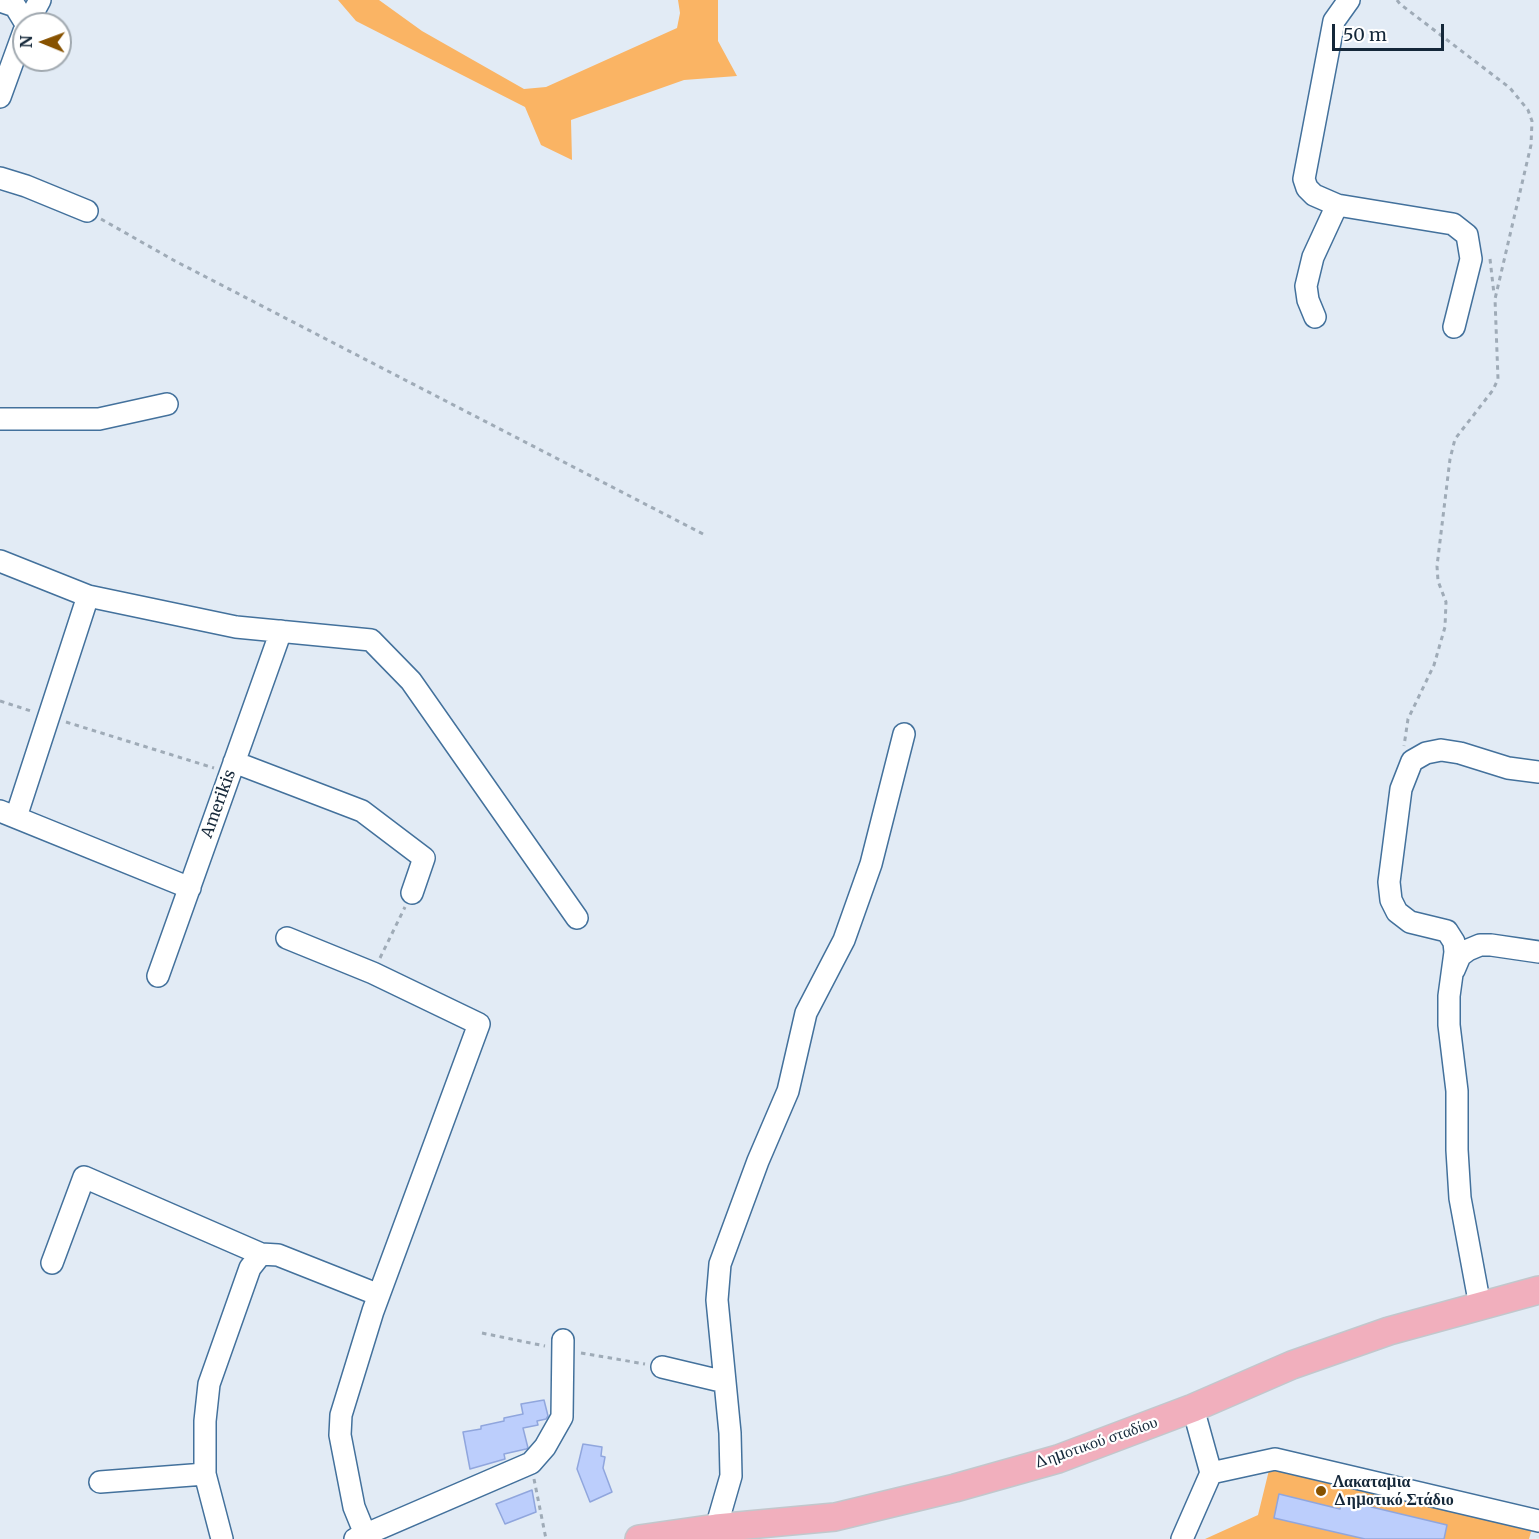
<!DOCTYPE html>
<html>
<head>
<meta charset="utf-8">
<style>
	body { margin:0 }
	#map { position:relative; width:1539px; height:1539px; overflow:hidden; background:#e2ebf5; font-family:Merriweather,serif }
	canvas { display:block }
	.north { position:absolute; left:12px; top:12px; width:60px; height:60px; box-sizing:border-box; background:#fff; border:2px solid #a1a9b0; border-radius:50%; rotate:271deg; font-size:16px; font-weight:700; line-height:24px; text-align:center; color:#142739 }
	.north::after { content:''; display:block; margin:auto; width:21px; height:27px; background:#875200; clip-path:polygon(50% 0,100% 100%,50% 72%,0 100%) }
	.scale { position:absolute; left:1332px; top:24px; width:112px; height:27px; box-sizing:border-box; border:3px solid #142739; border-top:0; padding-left:8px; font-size:18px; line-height:21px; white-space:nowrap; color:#142739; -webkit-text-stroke:4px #fff; paint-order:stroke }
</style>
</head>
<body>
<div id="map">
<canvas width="1539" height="1539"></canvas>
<div class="north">N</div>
<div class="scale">50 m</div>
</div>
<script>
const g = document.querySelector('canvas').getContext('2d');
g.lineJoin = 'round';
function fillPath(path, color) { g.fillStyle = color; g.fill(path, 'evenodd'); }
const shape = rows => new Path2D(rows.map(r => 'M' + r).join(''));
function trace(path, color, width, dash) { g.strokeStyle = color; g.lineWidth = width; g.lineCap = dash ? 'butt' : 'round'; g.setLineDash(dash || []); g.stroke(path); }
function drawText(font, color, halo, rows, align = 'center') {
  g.font = font + ' Merriweather,serif'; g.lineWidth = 4.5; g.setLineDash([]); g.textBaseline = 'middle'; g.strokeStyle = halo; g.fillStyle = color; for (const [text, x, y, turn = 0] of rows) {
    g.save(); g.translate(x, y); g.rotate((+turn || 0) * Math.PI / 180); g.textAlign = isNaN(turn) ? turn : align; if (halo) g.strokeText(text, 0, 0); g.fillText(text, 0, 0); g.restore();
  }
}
fillPath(shape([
	[338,0,379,0,422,31,524,89,546,87,677,28,680,13,678,0,718,0,718,41,737,76,684,80,571,120,572,160,541,145,525,107,356,21],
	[1270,1466,1533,1525,1529,1539,1205,1539,1258,1515]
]), '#fab464');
const building = shape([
	[544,1400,548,1416,546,1419,537,1421,538,1425,523,1428,528,1448,526,1449,504,1454,505,1459,470,1469,463,1432,481,1429,481,1426,504,1421,504,1418,523,1414,521,1404,544,1400],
	[583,1444,602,1447,601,1456,605,1457,603,1468,612,1492,590,1502,577,1469,583,1444],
	[532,1490,536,1512,505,1524,496,1504,532,1490],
	[1279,1494,1340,1509,1342,1500,1447,1525,1444,1539,1365,1539,1274,1518,1279,1494]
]);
fillPath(building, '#bccefc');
trace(building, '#90a6dd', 1.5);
const minor = shape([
	[1349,0,1334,21,1304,179,1307,188,1314,195,1337,205,1453,224,1467,235,1471,259,1454,327],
	[0,1,15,6,26,24],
	[27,24,40,0],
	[0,97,24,31],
	[0,178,26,186,87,211],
	[1315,317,1308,300,1306,286,1313,257,1337,205],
	[0,419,99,419,167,404],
	[0,561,88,596,236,627,371,640,411,681,577,918],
	[234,762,362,811,424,858,412,893],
	[0,811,190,888],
	[16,817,88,596],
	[287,938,373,973,479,1024,373,1311,341,1415,340,1435,354,1507,365,1534],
	[1454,970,1460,956,1468,950,1480,945,1491,945,1539,952],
	[158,976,281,631],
	[52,1263,84,1177,261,1254,278,1255,379,1295],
	[1480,1306,1460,1198,1457,1150,1457,1091,1449,1025,1449,996,1455,952,1454,942,1447,931,1410,922,1397,912,1391,900,1389,882,1401,789,1412,761,1426,753,1441,750,1460,753,1508,768,1539,772],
	[662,1367,725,1382],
	[1211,1473,1275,1459,1539,1521],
	[100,1482,205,1474],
	[716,1528,731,1476,730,1433,717,1300,720,1264,758,1161,788,1091,806,1013,844,940,871,864,904,734],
	[222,1539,205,1474,205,1421,209,1384,250,1268,261,1254],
	[355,1539,531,1463,545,1447,562,1417,563,1340],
	[1182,1539,1211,1473,1193,1408]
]);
const major = shape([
	[639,1539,716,1528,835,1517,955,1488,1058,1459,1193,1408,1292,1365,1389,1331,1539,1290]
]);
trace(minor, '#43719c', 24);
trace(major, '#c2c7cc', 30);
trace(shape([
	[1397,0,1400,4,1510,88,1528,110,1532,121,1531,145,1495,299,1498,379,1493,390,1455,439,1450,459,1437,566,1438,581,1446,602,1445,627,1434,665,1408,719,1404,746],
	[101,219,175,261,705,535],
	[1490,259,1494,294],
	[0,701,34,712],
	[66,722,214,768],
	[380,958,405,907],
	[482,1333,545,1346],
	[581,1353,645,1364],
	[534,1479,546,1539]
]), '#9fabb7', 3, [4.5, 4.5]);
trace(minor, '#fff', 21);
trace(major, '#f1afbd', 27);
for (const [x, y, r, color] of [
	[1321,1491,6,"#875200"]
]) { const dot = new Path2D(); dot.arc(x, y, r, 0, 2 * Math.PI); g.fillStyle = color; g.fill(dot); trace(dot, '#fff', 2); }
drawText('16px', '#142739', '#fff', [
	["Amerikis",219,804,-70],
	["Δημοτικού σταδίου",1096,1443,-19]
]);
drawText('bold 16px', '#142739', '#fff', [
	["Λακαταμια",1333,1482],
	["Δημοτικό Στάδιο",1333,1500]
], 'left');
</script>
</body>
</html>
